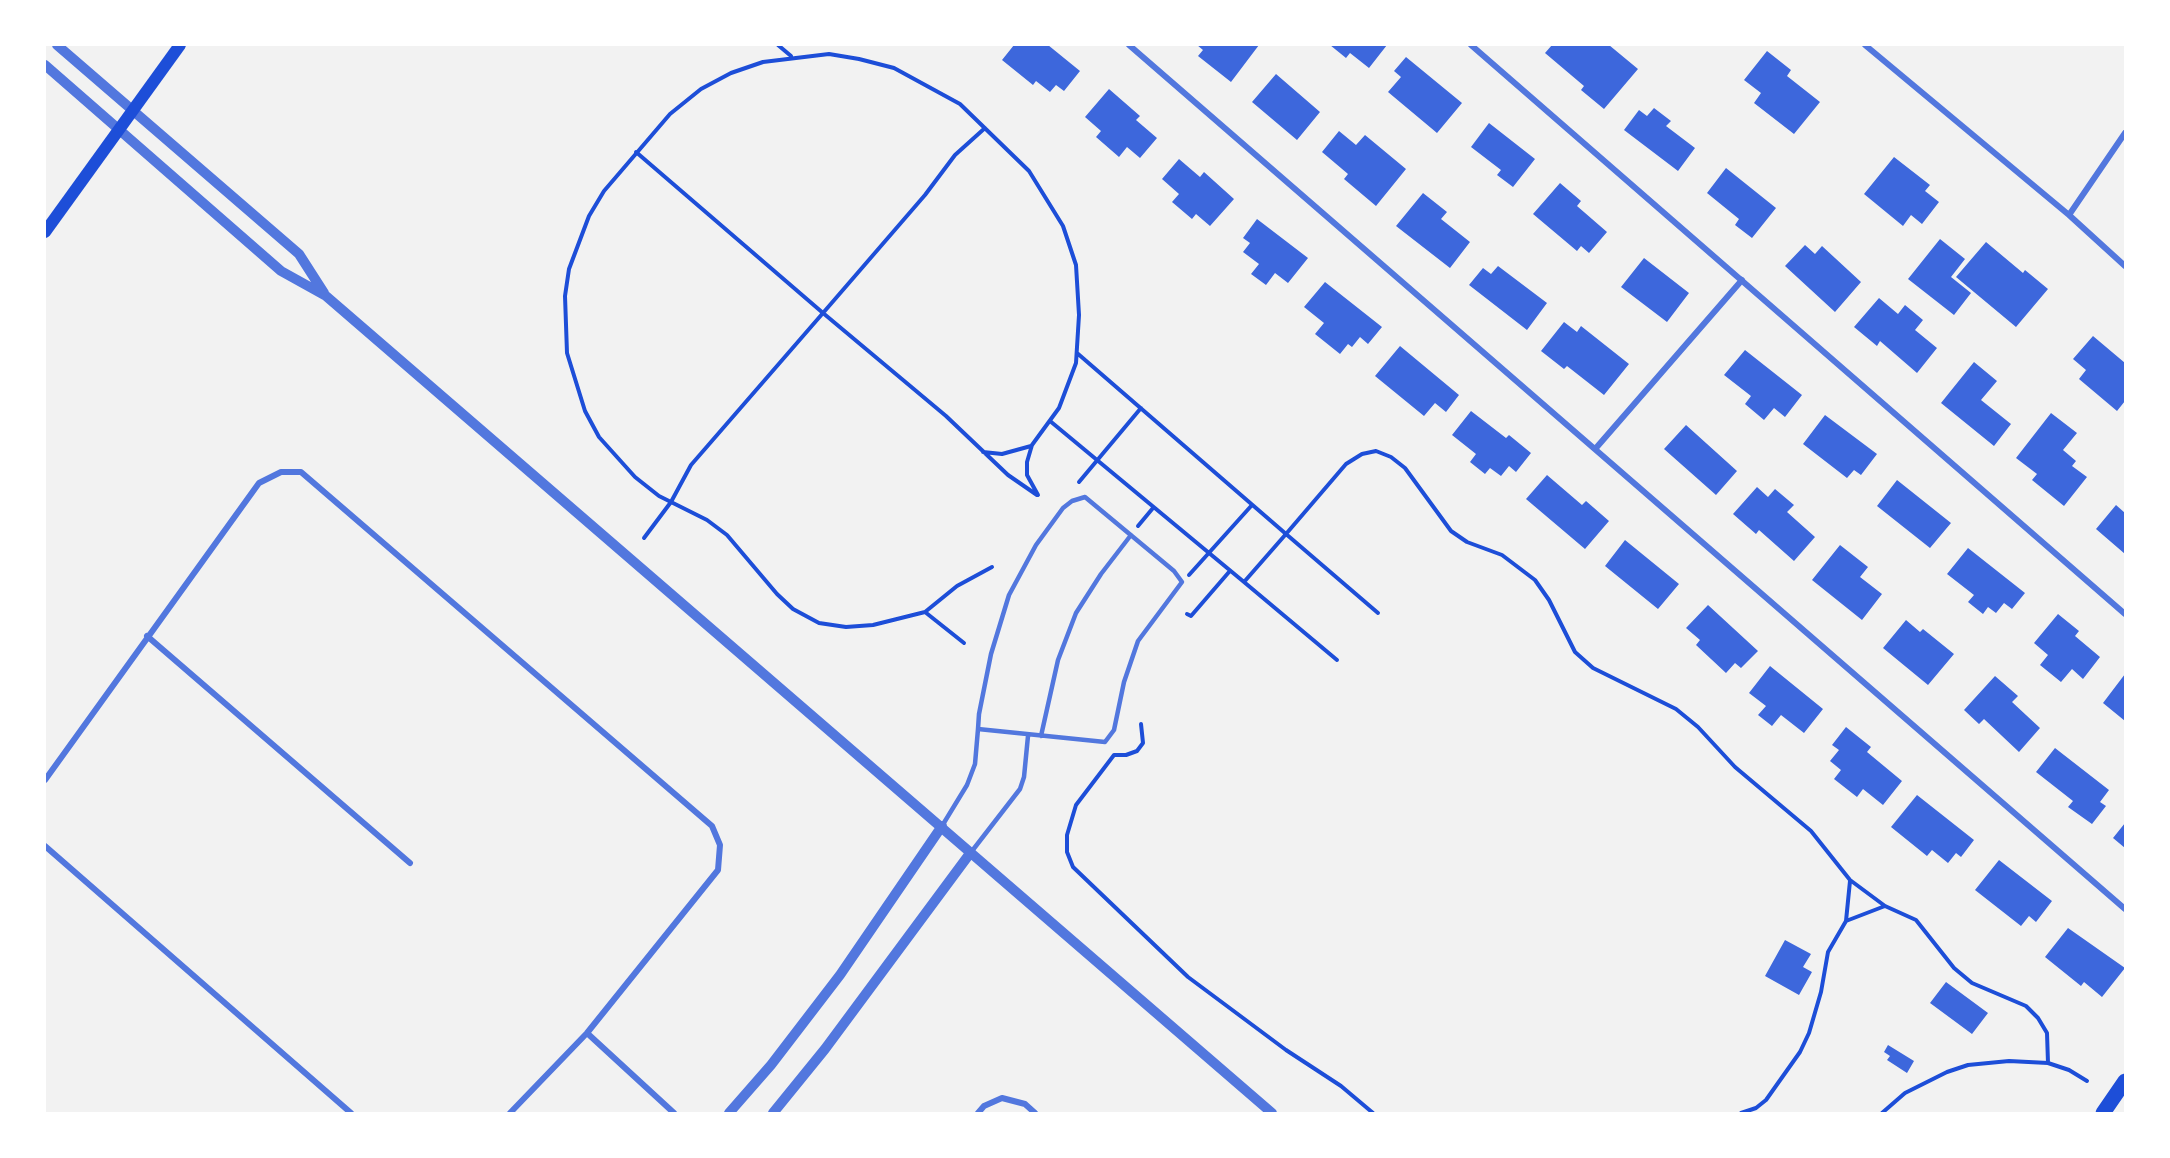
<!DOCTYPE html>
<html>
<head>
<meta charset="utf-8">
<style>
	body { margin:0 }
	#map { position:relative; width:2170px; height:1158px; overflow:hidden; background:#f2f2f2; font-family:Montserrat,sans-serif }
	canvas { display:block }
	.frame { position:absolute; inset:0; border:46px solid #fff; pointer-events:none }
</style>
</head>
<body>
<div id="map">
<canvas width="2170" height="1158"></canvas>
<div class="frame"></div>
</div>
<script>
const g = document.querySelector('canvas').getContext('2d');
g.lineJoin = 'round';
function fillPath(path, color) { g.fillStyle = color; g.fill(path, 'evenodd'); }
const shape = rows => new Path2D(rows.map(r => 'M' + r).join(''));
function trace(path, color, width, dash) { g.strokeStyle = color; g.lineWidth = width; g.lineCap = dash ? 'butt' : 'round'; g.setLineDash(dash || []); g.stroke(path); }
fillPath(shape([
	[1014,45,1048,45,1080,71,1064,91,1056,85,1050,92,1036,81,1033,85,1002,60],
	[1197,45,1259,45,1231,82,1198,56,1203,50],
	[1330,45,1387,45,1369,68,1350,53,1346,58],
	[1552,45,1609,45,1638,69,1604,109,1581,90,1584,86,1545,53],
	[1767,51,1791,70,1787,76,1820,102,1794,134,1754,103,1761,93,1744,80],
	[1406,57,1462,103,1437,133,1388,92,1401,77,1394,71],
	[1276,74,1320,112,1297,140,1252,102],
	[1109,89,1140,116,1136,120,1157,138,1140,158,1127,147,1119,157,1096,137,1101,131,1085,117],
	[1654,108,1671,121,1666,126,1695,148,1678,171,1624,130,1639,110,1647,116],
	[1489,123,1535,159,1513,187,1497,175,1501,170,1471,147],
	[1339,131,1356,145,1365,135,1406,169,1376,206,1344,179,1348,174,1322,152],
	[1894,157,1930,185,1925,191,1939,202,1922,224,1911,215,1903,226,1864,194],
	[1179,159,1200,177,1204,172,1234,199,1210,226,1196,214,1192,219,1172,202,1179,194,1162,179],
	[1726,168,1776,208,1752,238,1735,225,1739,219,1707,193],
	[1560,183,1581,201,1577,206,1607,232,1589,253,1581,246,1577,251,1533,214],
	[1423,193,1447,212,1441,219,1470,242,1450,268,1396,226],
	[1257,219,1308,258,1288,283,1275,273,1266,285,1251,274,1259,264,1243,252,1250,243,1243,238],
	[1940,239,1965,259,1951,277,1971,293,1954,315,1908,279],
	[1986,242,2023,273,2025,270,2048,289,2016,327,1956,277],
	[1805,245,1815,254,1822,246,1861,282,1835,312,1785,266],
	[1644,258,1689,293,1667,322,1621,287],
	[1498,266,1547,303,1527,330,1469,285,1483,268,1491,274],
	[1325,282,1382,327,1368,344,1360,337,1352,347,1348,344,1340,354,1315,334,1324,323,1304,307],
	[1879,298,1898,314,1905,305,1923,320,1915,330,1937,348,1917,373,1880,341,1877,346,1854,327],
	[1564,322,1577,332,1581,326,1629,364,1604,395,1567,366,1564,369,1541,351],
	[2093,336,2125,363,2125,401,2117,411,2079,379,2086,370,2073,359],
	[1400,346,1459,395,1446,412,1435,403,1424,416,1375,376],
	[1745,350,1802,395,1785,417,1774,408,1764,420,1745,404,1751,396,1724,375],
	[1974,362,1997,381,1981,400,2011,424,1994,446,1941,403],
	[1471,411,1506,438,1509,435,1531,453,1516,472,1509,466,1501,476,1490,468,1485,474,1470,462,1476,454,1452,435],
	[2051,413,2077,433,2063,450,2076,461,2072,466,2087,477,2064,506,2032,480,2037,474,2016,458],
	[1825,415,1877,454,1861,475,1854,470,1847,478,1803,444],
	[1686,425,1737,471,1716,495,1664,449],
	[1547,475,1582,505,1586,501,1609,521,1585,549,1526,499],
	[1897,480,1951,523,1930,548,1877,506],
	[1757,487,1768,497,1775,489,1794,505,1787,512,1815,537,1794,561,1759,530,1756,534,1733,514],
	[2116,505,2125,513,2125,554,2096,529],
	[1625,540,1679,584,1658,609,1605,566],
	[1840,545,1868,567,1860,577,1882,594,1862,620,1812,580],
	[1968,548,2025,593,2012,609,2004,603,1996,613,1988,607,1983,614,1968,602,1974,595,1947,574],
	[1708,605,1758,651,1741,668,1735,663,1726,673,1696,645,1700,640,1686,628],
	[2058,614,2079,631,2075,636,2100,657,2083,679,2072,669,2061,682,2040,665,2048,655,2034,643],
	[1906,620,1920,632,1923,629,1954,654,1928,685,1883,648],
	[1770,666,1823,709,1804,733,1781,715,1772,726,1758,715,1766,706,1749,693],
	[2125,674,2125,721,2103,703],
	[1995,676,2018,696,2012,702,2040,728,2019,752,1984,719,1979,724,1964,710],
	[1846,727,1871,747,1867,752,1902,781,1883,805,1863,789,1857,797,1834,779,1841,770,1830,761,1839,750,1832,745],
	[2055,748,2109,790,2100,802,2106,806,2092,824,2068,807,2073,801,2036,772],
	[1917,795,1974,840,1961,857,1956,853,1948,863,1932,850,1927,856,1891,827],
	[2125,823,2125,848,2113,838],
	[1999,860,2052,901,2036,922,2029,916,2021,926,1975,890],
	[2068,928,2125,968,2102,997,2084,982,2081,986,2045,957],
	[1785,940,1811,954,1803,967,1812,972,1799,995,1765,976],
	[1946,982,1988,1013,1972,1034,1930,1003],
	[1888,1045,1914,1061,1907,1073,1887,1060,1890,1056,1884,1052]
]), '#3d67dc');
trace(shape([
	[778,45,791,56],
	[985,128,955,155,925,195,823,313,946,416,1008,475,1037,495],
	[636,152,823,313,691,465,671,502,644,538],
	[1077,353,1286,534,1346,464,1362,454,1376,451,1391,457,1405,468,1451,531,1467,542,1502,555,1535,580,1549,600,1575,652,1593,668,1676,709,1698,727,1735,767,1811,831,1850,880,1885,906,1916,920,1954,968,1972,983,2026,1006,2038,1018,2047,1033,2048,1063,2069,1070,2087,1081],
	[1050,421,1244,582,1286,534,1378,613],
	[983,452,1002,454,1031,446],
	[1079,482,1141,408],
	[1138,526,1153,508],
	[992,567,957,586,925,612,873,625,846,627,819,623,793,609,777,594,727,535,707,520,659,496,635,477,599,437,585,411,567,353,565,296,569,269,589,216,604,191,670,114,701,89,731,73,763,62,829,54,859,59,894,68,960,104,1029,171,1063,226,1076,265,1079,315,1076,363,1059,408,1032,445,1027,462,1027,475,1038,495],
	[1189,575,1252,505],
	[1244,582,1337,660],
	[925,612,964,643],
	[1187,614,1191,616,1229,572],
	[1141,724,1143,743,1137,751,1126,755,1114,755,1076,805,1067,835,1067,852,1073,867,1188,977,1286,1050,1341,1086,1373,1113],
	[1850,881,1846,921,1885,906],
	[1741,1113,1756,1108,1766,1100,1800,1052,1809,1033,1821,992,1828,952,1846,921],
	[1882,1113,1905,1093,1947,1072,1968,1065,2009,1061,2048,1063]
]), '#1d4ed8', 4);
trace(shape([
	[1041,736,1058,660,1076,613,1101,574,1131,535],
	[942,826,967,785,975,764,978,729,979,714,991,654,1009,595,1036,545,1063,508,1072,501,1085,497,1174,571,1182,582,1138,641,1124,682,1114,730,1105,742,978,729],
	[972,851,1020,789,1024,777,1028,736]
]), '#5277de', 4.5);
trace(shape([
	[1129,45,2125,909],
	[1471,45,2125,614],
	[1865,45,2069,215,2125,266],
	[2069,215,2125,133],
	[1596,448,1742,280],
	[147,636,410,863],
	[45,780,259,483,281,472,301,472,712,826,720,845,718,870,587,1033,510,1113],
	[45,846,351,1113],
	[587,1033,674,1113],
	[978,1113,984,1106,1002,1098,1025,1104,1035,1113]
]), '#5277de', 6);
trace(shape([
	[57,45,299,254,324,293],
	[45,65,281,271,326,296,1272,1113],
	[729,1113,771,1065,840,975,942,826],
	[773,1113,825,1049,971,852]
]), '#5277de', 10);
trace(shape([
	[45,232,180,45]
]), '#1d4ed8', 12);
trace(shape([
	[2103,1113,2125,1081]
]), '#1d4ed8', 15);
</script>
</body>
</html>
